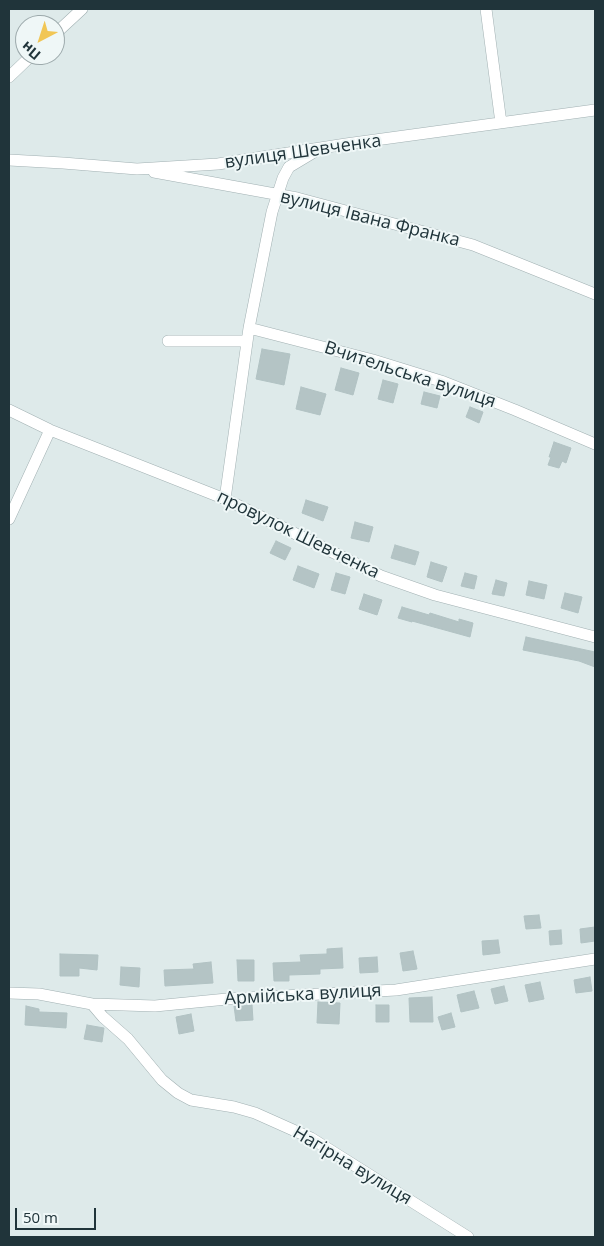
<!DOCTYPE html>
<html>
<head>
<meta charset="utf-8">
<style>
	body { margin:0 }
	#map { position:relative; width:604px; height:1246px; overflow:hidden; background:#deeaea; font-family:"Open Sans",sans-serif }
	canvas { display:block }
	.frame { position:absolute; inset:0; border:10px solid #20343a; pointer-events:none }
	.north { position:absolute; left:15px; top:15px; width:50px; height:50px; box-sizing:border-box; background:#eff7f7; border:1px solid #9ca9ab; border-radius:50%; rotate:220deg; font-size:14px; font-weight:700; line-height:20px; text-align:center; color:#20343a }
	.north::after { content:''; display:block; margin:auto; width:18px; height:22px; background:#f1c655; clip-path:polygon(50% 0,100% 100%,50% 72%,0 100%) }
	.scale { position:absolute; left:15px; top:1208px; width:81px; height:22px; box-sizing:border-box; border:2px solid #20343a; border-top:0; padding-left:6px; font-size:15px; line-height:18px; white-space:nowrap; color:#20343a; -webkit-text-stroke:4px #eff7f7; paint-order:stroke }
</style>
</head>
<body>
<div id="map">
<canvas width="604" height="1246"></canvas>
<div class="frame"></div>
<div class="north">Пн</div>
<div class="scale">50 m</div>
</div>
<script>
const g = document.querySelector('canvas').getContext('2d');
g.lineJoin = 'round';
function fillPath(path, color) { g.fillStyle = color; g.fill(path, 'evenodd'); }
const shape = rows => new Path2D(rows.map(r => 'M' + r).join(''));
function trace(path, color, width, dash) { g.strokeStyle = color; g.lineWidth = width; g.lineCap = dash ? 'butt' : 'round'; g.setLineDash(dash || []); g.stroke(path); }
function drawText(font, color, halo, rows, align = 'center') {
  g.font = font + ' "Open Sans",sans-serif'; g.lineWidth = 4; g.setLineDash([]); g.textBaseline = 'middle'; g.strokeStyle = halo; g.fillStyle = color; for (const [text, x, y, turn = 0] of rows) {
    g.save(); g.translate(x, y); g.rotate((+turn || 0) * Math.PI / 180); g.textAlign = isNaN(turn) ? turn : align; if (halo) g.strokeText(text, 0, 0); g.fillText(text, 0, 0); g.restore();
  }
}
const building = shape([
	[262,349,290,354,284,385,256,379,262,349],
	[341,368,359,373,353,395,335,390,341,368],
	[383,380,398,384,393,403,378,399,383,380],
	[301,387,326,394,320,415,296,409,301,387],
	[424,392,440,396,437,408,421,404,424,392],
	[470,407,483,412,479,423,466,417,470,407],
	[554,442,571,448,566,463,562,461,559,468,548,465,551,457,549,457,554,442],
	[306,500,328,507,323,521,302,513,306,500],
	[355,522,373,527,369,542,351,538,355,522],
	[276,541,291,548,285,560,270,553,276,541],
	[395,545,419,552,415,565,391,558,395,545],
	[431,562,447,567,442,582,427,577,431,562],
	[298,566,319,574,314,588,293,580,298,566],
	[336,573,350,577,345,594,331,590,336,573],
	[465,573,477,576,474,589,461,586,465,573],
	[496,580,507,583,504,596,492,594,496,580],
	[529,581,547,585,544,599,526,595,529,581],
	[565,593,582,597,578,613,561,608,565,593],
	[364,594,382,600,377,615,359,609,364,594],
	[402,607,429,615,430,613,459,622,459,619,473,623,470,637,412,621,412,622,398,618,402,607],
	[526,637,595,652,595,667,579,661,523,650,526,637],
	[539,915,541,928,526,929,524,916,539,915],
	[595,927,595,941,581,943,580,929,595,927],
	[561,930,562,944,550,945,549,931,561,930],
	[498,940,500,953,483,955,482,941,498,940],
	[342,948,343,968,320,969,320,974,289,975,289,981,274,981,273,963,301,962,300,955,327,954,327,949,342,948],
	[413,951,417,969,403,971,400,953,413,951],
	[60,954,98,955,97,970,79,968,79,976,60,976,60,954],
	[377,957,378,972,360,973,359,958,377,957],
	[237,960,254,960,254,981,238,981,237,960],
	[211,962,213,983,165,986,164,970,194,969,193,964,211,962],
	[121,967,140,968,139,987,120,985,121,967],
	[590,977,592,991,576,993,574,980,590,977],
	[540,982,544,999,529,1002,525,985,540,982],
	[504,986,508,1001,495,1004,491,989,504,986],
	[474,991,479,1008,461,1012,457,995,474,991],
	[432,997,433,1022,410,1022,409,998,432,997],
	[318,1002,340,1003,339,1024,317,1023,318,1002],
	[252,1005,253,1020,236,1021,234,1006,252,1005],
	[376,1005,389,1005,389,1022,376,1022,376,1005],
	[26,1006,39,1009,39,1012,67,1013,66,1028,25,1025,26,1006],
	[451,1013,455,1027,442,1030,438,1017,451,1013],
	[191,1014,194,1031,179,1034,176,1017,191,1014],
	[87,1025,104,1028,102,1042,84,1039,87,1025]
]);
fillPath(building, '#b4c4c5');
trace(building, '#b1c2c3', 1);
const minor = shape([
	[486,9,501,123],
	[55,34,82,9],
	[9,77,32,55],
	[9,160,63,163,137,169,218,164,346,144,595,110],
	[154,172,297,198,473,245,595,294],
	[249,328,373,360,444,382,515,410,595,444],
	[168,341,247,341],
	[9,410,50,430,225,499,381,576,435,595,595,637],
	[225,499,249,328,272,212,283,178,289,167,314,152],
	[9,519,50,430],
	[9,993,39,994,92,1004,155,1006,227,999,396,990,595,959],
	[92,1004,103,1017,128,1039,162,1080,178,1093,191,1100,234,1107,255,1113,311,1138,468,1237]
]);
trace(minor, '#a1b0b2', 12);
trace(minor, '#fff', 11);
drawText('18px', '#20343a', '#eff7f7', [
	["вулиця Шевченка",303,152,-8],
	["вулиця Івана Франка",370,219,14],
	["Вчительська вулиця",410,375,18],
	["провулок Шевченка",298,535,26],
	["Армійська вулиця",303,995,-3],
	["Нагірна вулиця",352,1166,31]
]);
</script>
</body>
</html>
